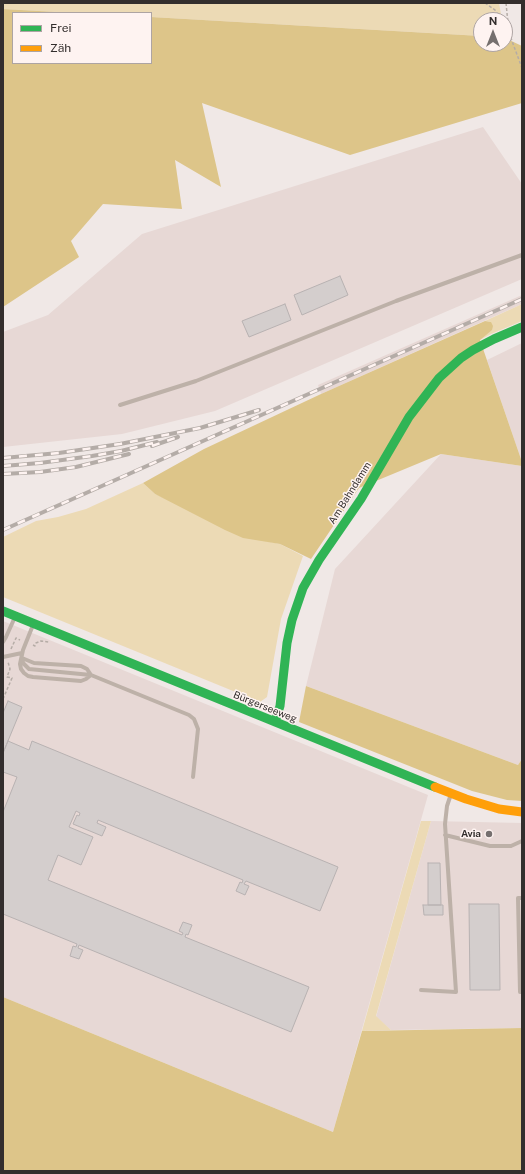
<!DOCTYPE html>
<html>
<head>
<meta charset="utf-8">
<style>
	body { margin:0 }
	#map { position:relative; width:525px; height:1174px; overflow:hidden; background:#f0e8e6; font-family:"Public Sans",sans-serif }
	canvas { display:block }
	.frame { position:absolute; inset:0; border:4px solid #332e2d; pointer-events:none }
	.legend { position:absolute; left:12px; top:12px; width:140px; height:52px; box-sizing:border-box; background:#fef3f1; border:1px solid #ada4a3; margin:0; padding:5px 7px; list-style:none; font-size:12px; color:#332e2d }
	.legend li { display:flex; align-items:center; gap:8px; height:20px }
	.legend b { width:20px; border:1px solid #ada4a3 }
	.north { position:absolute; left:473px; top:12px; width:40px; height:40px; box-sizing:border-box; background:#fef3f1; border:1px solid #ada4a3; border-radius:50%; rotate:0deg; font-size:11px; font-weight:700; line-height:16px; text-align:center; color:#332e2d }
	.north::after { content:''; display:block; margin:auto; width:14px; height:18px; background:#756f6e; clip-path:polygon(50% 0,100% 100%,50% 72%,0 100%) }
</style>
</head>
<body>
<div id="map">
<canvas width="525" height="1174"></canvas>
<div class="frame"></div>
<ul class="legend">
<li><b style="height:5px;background:#30b455"></b>Frei</li>
<li><b style="height:5px;background:#ff9f0a"></b>Zäh</li>
</ul>
<div class="north">N</div>
</div>
<script>
const g = document.querySelector('canvas').getContext('2d');
g.lineJoin = 'round';
function fillPath(path, color) { g.fillStyle = color; g.fill(path, 'evenodd'); }
const shape = rows => new Path2D(rows.map(r => 'M' + r).join(''));
function trace(path, color, width, dash) { g.strokeStyle = color; g.lineWidth = width; g.lineCap = dash ? 'butt' : 'round'; g.setLineDash(dash || []); g.stroke(path); }
function drawText(font, color, halo, rows, align = 'center') {
  g.font = font + ' "Public Sans",sans-serif'; g.lineWidth = 3; g.setLineDash([]); g.textBaseline = 'middle'; g.strokeStyle = halo; g.fillStyle = color; for (const [text, x, y, turn = 0] of rows) {
    g.save(); g.translate(x, y); g.rotate((+turn || 0) * Math.PI / 180); g.textAlign = isNaN(turn) ? turn : align; if (halo) g.strokeText(text, 0, 0); g.fillText(text, 0, 0); g.restore();
  }
}
fillPath(shape([
	[483,127,522,184,522,279,215,411,122,434,3,447,3,332,48,315,142,234],
	[522,295,522,304,321,394,318,385],
	[522,343,522,462,487,360],
	[441,454,522,466,522,759,518,765,306,686,335,569],
	[3,621,428,795,333,1132,3,997],
	[431,821,522,823,522,1028,391,1030,376,1017]
]), '#e7d8d5');
fillPath(shape([
	[3,3,499,3,502,20,481,20,481,36,151,17,151,13,75,13,3,9],
	[522,304,522,321,491,334,480,340,491,322,485,321],
	[143,483,155,494,266,541,280,544,303,556,281,619,267,697,260,702,3,597,3,537,36,521,58,517,86,509],
	[421,821,431,821,376,1016,391,1030,362,1031]
]), '#ecdab5');
fillPath(shape([
	[3,9,75,13,13,13,13,63,151,63,151,17,481,36,481,44,505,44,505,38,522,46,522,103,350,155,202,103,221,187,175,160,182,209,103,204,71,241,79,257,3,307],
	[485,321,491,322,493,326,492,330,480,340,522,462,522,466,441,454,359,488,311,559,280,544,243,538,225,530,155,494,143,483,204,449,321,394],
	[306,686,518,765,522,759,522,801,507,800,472,791,299,722],
	[3,997,333,1132,362,1031,522,1028,522,1171,3,1171]
]), '#ddc589');
const building = shape([
	[340,276,348,295,302,315,294,295,340,276],
	[285,304,291,320,249,337,242,321,285,304],
	[8,701,22,707,3,753,3,713,8,701],
	[8,741,29,750,32,741,338,867,320,911,246,881,244,884,249,886,245,895,236,891,240,882,242,883,243,880,98,820,97,823,106,827,102,836,73,824,77,815,79,816,80,813,76,811,69,827,93,837,81,865,58,855,48,880,182,935,183,933,179,931,183,922,192,925,188,935,186,934,185,937,309,987,291,1032,79,945,78,948,83,950,79,959,70,956,73,946,76,947,77,944,3,914,3,812,17,777,3,772,3,753,8,741],
	[428,863,440,863,441,905,428,905,428,863],
	[469,904,499,904,500,990,470,990,469,904],
	[423,905,443,905,443,915,424,915,423,905]
]);
fillPath(building, '#d4cecd');
trace(building, '#b8b2b2', 1);
trace(shape([
	[485,3,495,10,501,20],
	[506,3,509,33,522,68],
	[505,26,508,31],
	[33,645,35,646,36,643,41,641,49,642],
	[11,649,16,638,20,640],
	[3,699,12,678,7,677,10,669,8,662]
]), '#b5aca6', 1.5, [3, 2]);
trace(shape([
	[120,405,196,381,396,301,522,255],
	[33,625,23,650,20,664,21,669,24,673,28,676,33,677,81,681,86,679,91,675],
	[3,642,6,637,15,617],
	[3,657,22,653],
	[22,658,23,663,29,669,91,675,189,715,194,719,198,729,193,777],
	[22,658,34,663,81,666,87,669,91,675],
	[445,835,490,846,511,846,522,841],
	[522,898,518,898,520,992,522,992],
	[421,990,456,992,445,824,447,806,451,794]
]), '#bdb1a8', 4);
trace(shape([
	[3,611,435,787],
	[275,722,280,706,287,643,292,620,303,588,319,560,361,499,409,417,439,378,461,358,473,350,494,339,522,327]
]), '#30b455', 9);
trace(shape([
	[435,787,466,799,499,809,522,812]
]), '#ff9f0a', 9);
const rail = shape([
	[152,446,178,437],
	[3,458,59,453,120,444,200,428,259,410],
	[3,466,40,463,92,456,121,451,157,442],
	[3,474,40,472,76,467,129,454],
	[3,530,522,299]
]);
trace(rail, '#b4aca7', 4);
trace(rail, '#fef3f1', 2.5, [8]);
for (const [x, y, r, color] of [
	[489,834,4,"#756f6e"]
]) { const dot = new Path2D(); dot.arc(x, y, r, 0, 2 * Math.PI); g.fillStyle = color; g.fill(dot); trace(dot, '#fef3f1', 1.5); }
drawText('10px', '#332e2d', '#fef3f1', [
	["Am Bahndamm",350,493,-58],
	["Bürgerseeweg",265,707,22]
]);
drawText('bold 10px', '#332e2d', '#fef3f1', [
	["Avia",481,834]
], 'right');
</script>
</body>
</html>
